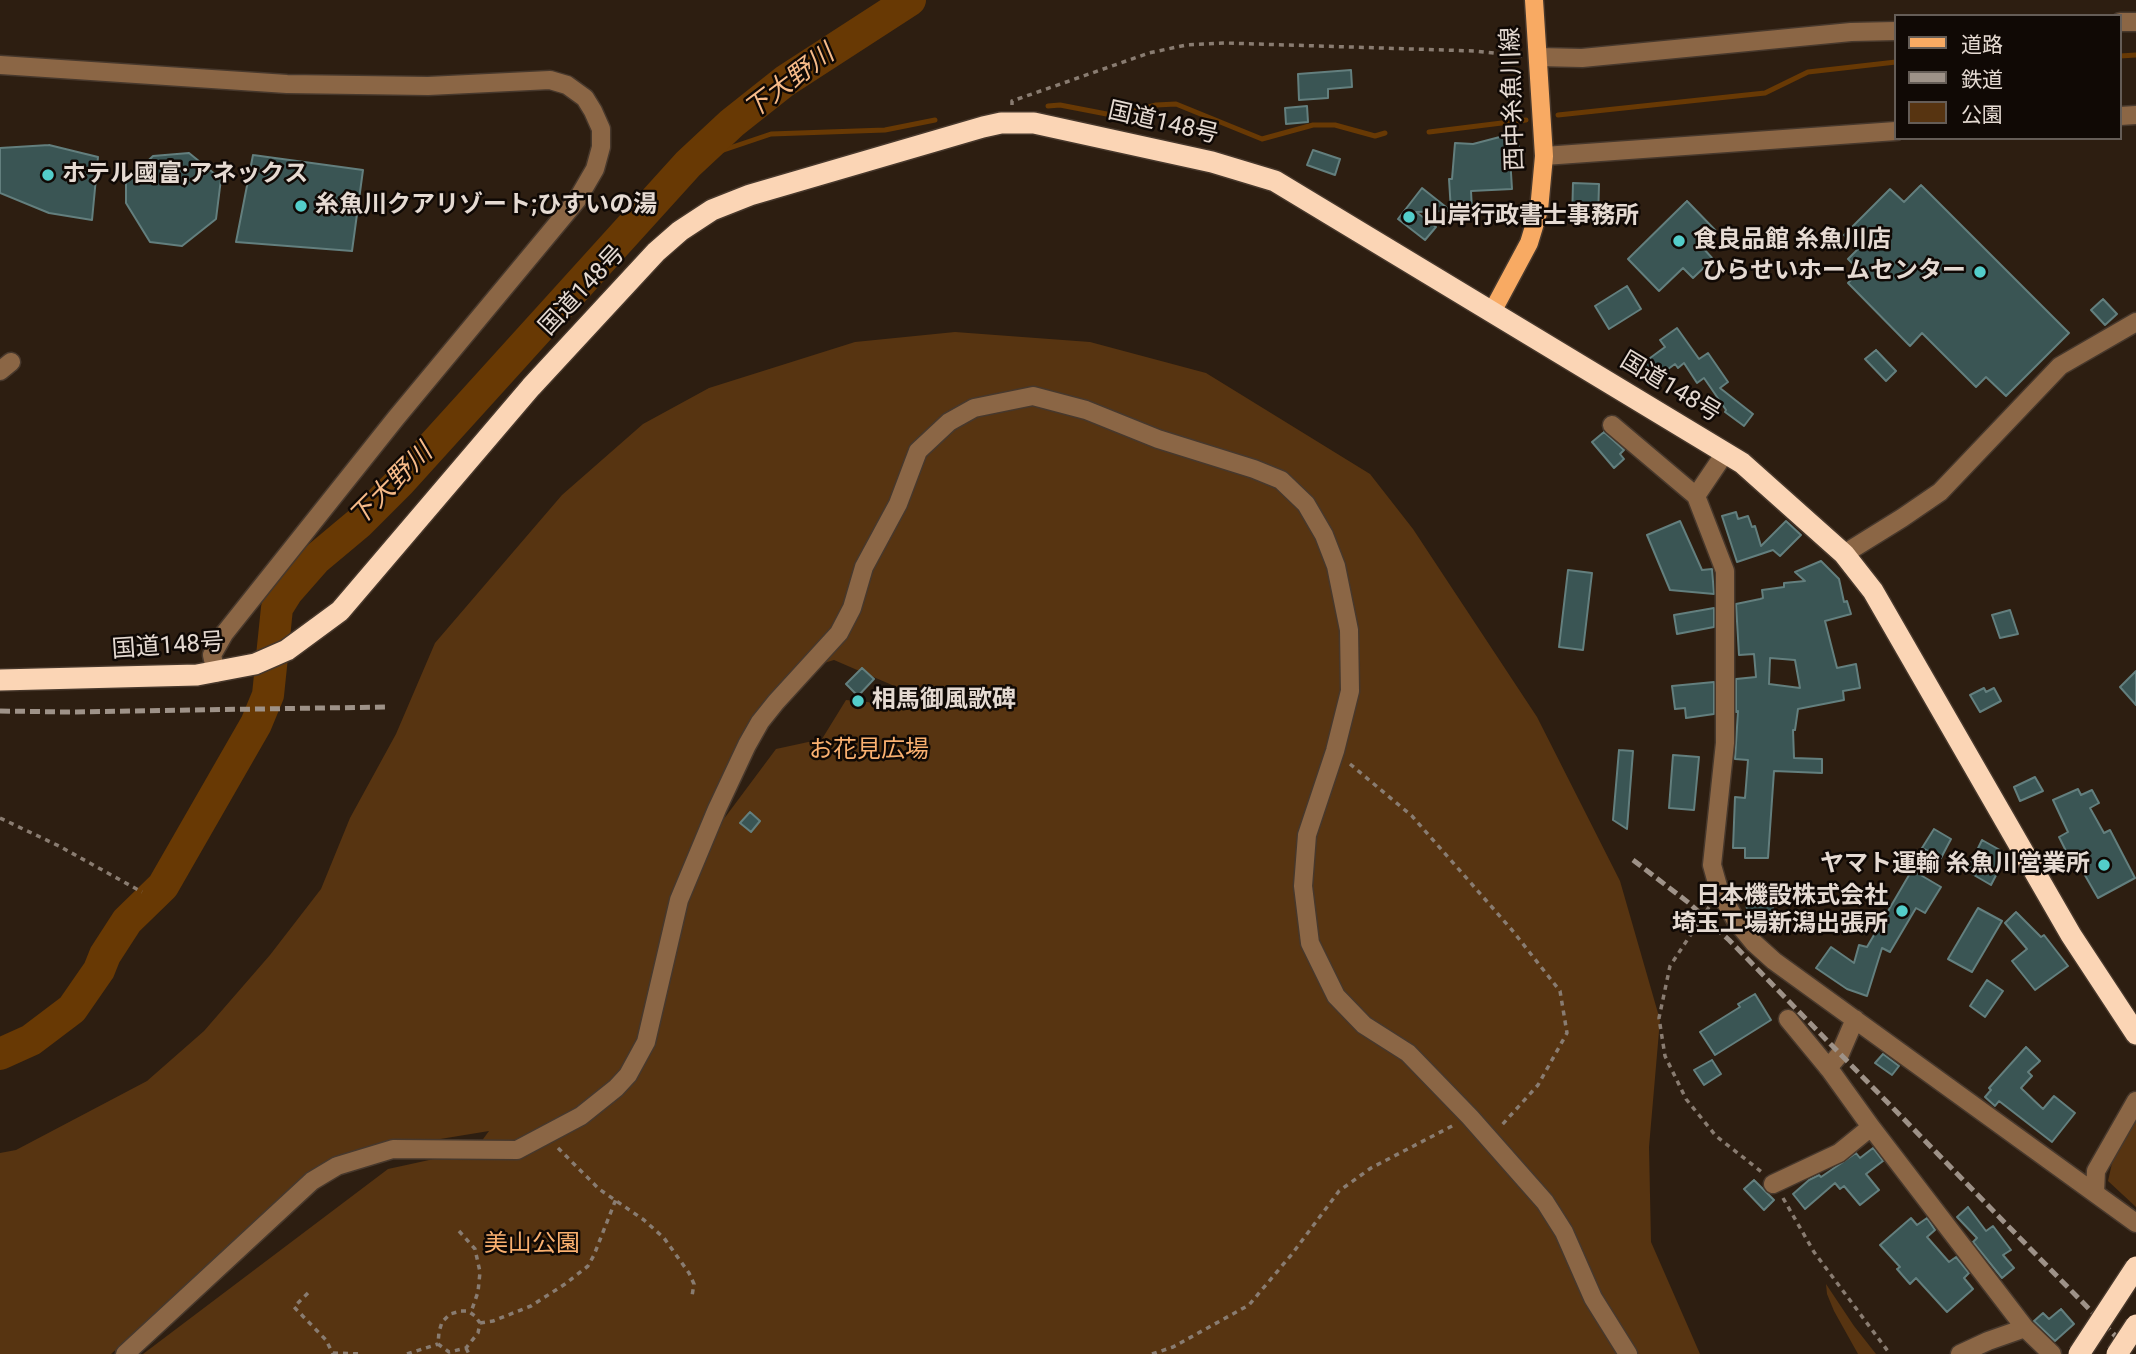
<!DOCTYPE html>
<html>
<head>
<meta charset="utf-8">
<style>
	body { margin:0 }
	#map { position:relative; width:2136px; height:1354px; overflow:hidden; background:#2d1e11; font-family:Roboto,"Noto Sans JP",sans-serif }
	canvas { display:block }
	.legend { position:absolute; left:1894px; top:14px; width:228px; height:126px; box-sizing:border-box; background:#100905; border:2px solid #655d57; margin:0; padding:9px 12px; list-style:none; font-size:21px; color:#e5dad2 }
	.legend li { display:flex; align-items:center; gap:14px; height:35px }
	.legend b { width:35px; border:2px solid #655d57 }
</style>
</head>
<body>
<div id="map">
<canvas width="2136" height="1354"></canvas>
<ul class="legend">
<li><b style="height:9px;background:#f8aa63"></b>道路</li>
<li><b style="height:9px;background:#9e9288"></b>鉄道</li>
<li><b style="height:19px;background:#573411"></b>公園</li>
</ul>
</div>
<script>
const g = document.querySelector('canvas').getContext('2d');
g.lineJoin = 'round';
function fillPath(path, color) { g.fillStyle = color; g.fill(path, 'evenodd'); }
const shape = rows => new Path2D(rows.map(r => 'M' + r).join(''));
function trace(path, color, width, dash) { g.strokeStyle = color; g.lineWidth = width; g.lineCap = dash ? 'butt' : 'round'; g.setLineDash(dash || []); g.stroke(path); }
function drawText(font, color, halo, rows, align = 'center') {
  g.font = font + ' Roboto,"Noto Sans JP",sans-serif'; g.lineWidth = 5; g.setLineDash([]); g.textBaseline = 'middle'; g.strokeStyle = halo; g.fillStyle = color; for (const [text, x, y, turn = 0] of rows) {
    g.save(); g.translate(x, y); g.rotate((+turn || 0) * Math.PI / 180); g.textAlign = isNaN(turn) ? turn : align; if (halo) g.strokeText(text, 0, 0); g.fillText(text, 0, 0); g.restore();
  }
}
fillPath(shape([
	[955,332,1090,342,1206,373,1370,474,1413,529,1537,717,1620,881,1660,1020,1649,1147,1651,1242,1700,1354,143,1354,388,1169,475,1150,489,1131,422,1142,306,1177,111,1354,0,1354,0,1153,16,1150,147,1081,204,1031,270,955,321,889,350,818,396,734,435,643,562,495,643,424,709,388,855,342],
	[834,660,950,710,846,700,822,739,776,749,691,863,696,841,801,670],
	[2136,1114,2136,1207,2108,1181,2115,1150],
	[1826,1284,1854,1326,1876,1354,1858,1354,1834,1311,1827,1294]
]), '#573411');
trace(shape([
	[2120,56,2136,55],
	[1048,106,1060,105,1117,116,1156,105,1176,104,1262,139,1313,125,1335,125,1375,136,1385,133],
	[1558,115,1765,93,1808,72,1896,62],
	[1429,132,1526,120],
	[691,161,771,134,885,130,935,120]
]), '#683904', 5);
trace(shape([
	[0,1054,31,1040,72,1009,99,970,105,955,127,921,163,886,256,724,268,695,277,608,287,592,316,559,359,523,399,483,688,164,732,123,785,81,910,0]
]), '#683904', 32);
const building = shape([
	[1351,70,1352,87,1328,89,1328,98,1299,100,1298,74,1351,70],
	[1307,106,1308,122,1286,124,1285,108,1307,106],
	[1515,133,1521,154,1510,157,1512,189,1471,191,1472,210,1416,212,1436,227,1425,240,1398,219,1422,188,1451,211,1449,179,1452,179,1455,143,1473,144,1515,133],
	[49,145,98,157,92,220,49,213,0,193,0,148,49,145],
	[1313,150,1340,159,1335,175,1307,165,1313,150],
	[189,153,221,179,216,219,182,246,150,242,126,203,126,182,153,156,189,153],
	[253,155,363,170,352,251,236,242,253,155],
	[1573,183,1599,184,1598,221,1572,220,1573,183],
	[1921,185,2069,333,2006,396,1986,377,1976,387,1922,333,1910,346,1848,283,1860,271,1848,259,1858,249,1844,235,1890,189,1904,202,1921,185],
	[1687,201,1718,233,1703,248,1713,259,1693,278,1683,268,1659,291,1628,259,1687,201],
	[1627,286,1641,309,1609,329,1595,306,1627,286],
	[2103,299,2117,314,2105,325,2091,310,2103,299],
	[1677,328,1699,359,1708,353,1728,382,1720,388,1753,414,1744,426,1725,412,1726,410,1704,378,1697,383,1684,363,1678,368,1675,364,1653,380,1642,364,1665,347,1660,340,1677,328],
	[1876,350,1896,371,1886,381,1865,359,1876,350],
	[1604,432,1624,450,1620,454,1624,459,1614,468,1592,442,1604,432],
	[1736,512,1738,519,1748,516,1752,527,1755,526,1761,546,1786,521,1801,535,1780,556,1773,550,1737,562,1722,516,1736,512],
	[1680,521,1702,570,1712,569,1714,594,1670,590,1647,535,1680,521],
	[1821,561,1839,579,1844,602,1847,601,1851,614,1825,621,1837,668,1856,664,1860,688,1843,691,1844,700,1798,709,1795,730,1793,730,1794,758,1822,759,1822,773,1774,771,1768,858,1745,858,1745,848,1733,848,1735,797,1745,798,1748,760,1735,759,1738,711,1736,712,1736,679,1756,677,1754,654,1739,655,1736,604,1760,599,1763,598,1762,590,1784,587,1784,583,1805,581,1795,572,1821,561],
	[1770,658,1795,660,1800,688,1769,684,1770,658],
	[1568,570,1592,573,1583,650,1559,647,1568,570],
	[1714,608,1714,627,1677,634,1674,615,1714,608],
	[2010,610,2018,634,2000,638,1992,615,2010,610],
	[862,668,874,679,858,696,846,684,862,668],
	[2136,671,2136,705,2120,687,2136,671],
	[1714,682,1714,714,1686,718,1685,708,1675,709,1672,686,1714,682],
	[1984,688,1986,692,1994,688,2001,701,1980,712,1970,695,1984,688],
	[1619,750,1633,751,1627,829,1613,820,1619,750],
	[1673,755,1699,757,1694,810,1669,808,1673,755],
	[2035,777,2043,791,2020,801,2014,787,2035,777],
	[2078,789,2081,795,2092,790,2099,803,2090,808,2104,833,2110,830,2135,878,2098,898,2071,851,2067,853,2059,837,2068,832,2053,800,2078,789],
	[750,812,760,821,751,832,740,823,750,812],
	[1934,829,1951,839,1941,858,1922,848,1934,829],
	[1982,840,2007,854,1991,885,1967,871,1982,840],
	[1912,870,1941,887,1925,913,1916,908,1890,952,1882,948,1867,996,1847,989,1816,968,1831,947,1854,963,1859,945,1867,947,1912,870],
	[1769,897,1774,911,1750,918,1746,905,1769,897],
	[1978,908,2002,921,1972,972,1948,959,1978,908],
	[2016,912,2041,937,2044,935,2068,966,2035,990,2012,961,2027,949,2005,923,2016,912],
	[1987,980,2003,991,1985,1017,1970,1006,1987,980],
	[1755,994,1771,1020,1715,1055,1700,1032,1740,1007,1738,1004,1755,994],
	[2026,1047,2040,1061,2028,1072,2032,1076,2021,1088,2043,1109,2054,1096,2075,1113,2052,1142,1999,1101,1995,1106,1985,1097,1991,1090,1989,1088,2026,1047],
	[1883,1054,1899,1066,1892,1075,1875,1063,1883,1054],
	[1712,1060,1721,1074,1704,1085,1694,1070,1712,1060],
	[1873,1148,1883,1161,1866,1174,1879,1190,1860,1205,1844,1186,1840,1189,1835,1183,1805,1209,1793,1194,1809,1180,1819,1175,1821,1177,1856,1153,1860,1158,1873,1148],
	[1754,1180,1774,1200,1764,1210,1744,1189,1754,1180],
	[1968,1207,1986,1231,1993,1226,2011,1250,2003,1255,2014,1268,2002,1278,1973,1242,1977,1238,1957,1217,1968,1207],
	[1911,1218,1917,1225,1927,1218,1935,1230,1927,1237,1949,1262,1956,1257,1969,1273,1964,1278,1973,1289,1947,1312,1916,1278,1910,1284,1897,1269,1900,1267,1880,1245,1911,1218],
	[2061,1309,2074,1324,2055,1341,2034,1321,2043,1313,2049,1319,2061,1309]
]);
fillPath(building, '#3a5554');
trace(building, '#637f7e', 2);
const minor = shape([
	[2120,22,2136,22],
	[1538,57,1582,58,1851,32,1896,31],
	[0,65,287,84,428,86,550,80,567,85,585,98,593,111,601,129,601,147,595,169,577,200,396,418,224,634,212,655,216,673],
	[2120,116,2136,115],
	[1544,156,1896,131],
	[0,371,11,362],
	[1612,425,1696,496],
	[1725,453,1696,496,1725,571,1725,743,1712,865,1719,890,1736,921,1754,943,1774,961,2136,1223],
	[1844,554,1902,518,1940,492,2060,366,2136,322],
	[1788,1019,1830,1070,1871,1127],
	[1828,1068,1840,1054,1855,1019],
	[1773,1184,1839,1153,1871,1127,2025,1328,2052,1354],
	[2095,1193,2096,1171,2136,1101],
	[125,1354,312,1181,337,1166,393,1149,517,1150,581,1116,616,1088,628,1075,646,1042,679,900,717,809,747,745,760,722,776,702,839,633,852,608,864,567,898,504,918,451,949,422,974,408,1033,396,1086,410,1158,439,1254,469,1281,480,1306,504,1324,535,1336,566,1349,630,1350,691,1335,751,1307,835,1303,886,1310,943,1336,996,1364,1025,1408,1053,1470,1117,1545,1202,1564,1232,1593,1298,1628,1354],
	[1960,1354,1988,1341,2025,1328]
]);
const major = shape([
	[1492,312,1529,243,1539,210,1544,156,1534,0]
]);
const highway = shape([
	[0,680,197,675,255,664,287,650,340,611,531,387,656,252,680,231,712,210,750,195,983,127,1001,123,1034,123,1212,162,1275,181,1742,463,1844,554,1873,591,2071,935,2136,1034]
]);
trace(minor, '#47382c', 21);
trace(major, '#47382c', 21);
trace(highway, '#47382c', 24);
trace(shape([
	[1012,105,1012,101,1149,53,1186,45,1225,43,1475,51,1522,56],
	[1350,764,1412,816,1512,930,1560,991,1567,1033,1538,1085,1501,1126],
	[0,818,59,846,142,892],
	[1709,907,1670,966,1659,1018,1665,1056,1686,1099,1716,1136,1763,1173],
	[558,1148,599,1189,644,1220,664,1238,689,1273,694,1284,692,1296],
	[1783,1198,1814,1252,1890,1354],
	[459,1231,475,1249,480,1272,478,1292,471,1312],
	[308,1293,294,1307,326,1340,333,1354],
	[461,1311,468,1311,475,1316,480,1323,478,1333,466,1348,449,1352,438,1344,439,1332,442,1322,450,1314,461,1311],
	[480,1323,493,1321,531,1306,565,1284,588,1266,594,1255,616,1199],
	[466,1348,469,1354],
	[333,1353,362,1354],
	[407,1354,438,1344],
	[1152,1354,1173,1347,1249,1305,1292,1254,1339,1191,1371,1168,1456,1124]
]), '#897c71', 3.5, [5, 5]);
trace(minor, '#8b6645', 18);
trace(major, '#f8aa63', 18);
trace(highway, '#fbd5b5', 21);
trace(shape([
	[0,711,68,712,385,707],
	[1633,860,1689,903,1729,940,2133,1354]
]), '#9e9288', 5, [10, 5]);
const highwayBridge = shape([
	[2079,1354,2136,1267],
	[2117,1354,2136,1325]
]);
trace(highwayBridge, '#47382c', 24, []);
trace(highwayBridge, '#fbd5b5', 21);
for (const [x, y, r, color] of [
	[48,175,7,"#53cdca"],
	[301,206,7,"#53cdca"],
	[1409,217,7,"#53cdca"],
	[1679,241,7,"#53cdca"],
	[1980,272,7,"#53cdca"],
	[858,701,7,"#53cdca"],
	[2104,865,7,"#53cdca"],
	[1902,911,7,"#53cdca"]
]) { const dot = new Path2D(); dot.arc(x, y, r, 0, 2 * Math.PI); g.fillStyle = color; g.fill(dot); trace(dot, '#100905', 2.5); }
drawText('24px', '#e5dad2', '#100905', [
	["西中糸魚川線",1514,99,-92],
	["国道148号",1163,124,13],
	["国道148号",583,291,-47],
	["国道148号",1670,388,31],
	["国道148号",168,647,-4]
]);
drawText('bold 24px', '#e5dad2', '#100905', [
	["ホテル國富;アネックス",62,175],
	["糸魚川クアリゾート;ひすいの湯",315,206],
	["山岸行政書士事務所",1423,217],
	["食良品館 糸魚川店",1693,241],
	["ひらせいホームセンター",1966,272,"right"],
	["相馬御風歌碑",872,701],
	["ヤマト運輸 糸魚川営業所",2090,865,"right"],
	["日本機設株式会社",1888,897,"right"],
	["埼玉工場新潟出張所",1888,925,"right"]
], 'left');
drawText('24px', '#fbb170', '#100905', [
	["お花見広場",869,751],
	["美山公園",532,1245]
]);
drawText('italic 26px', '#f7bb89', '#100905', [
	["下大野川",790,83,-37],
	["下大野川",392,486,-45]
]);
</script>
</body>
</html>
